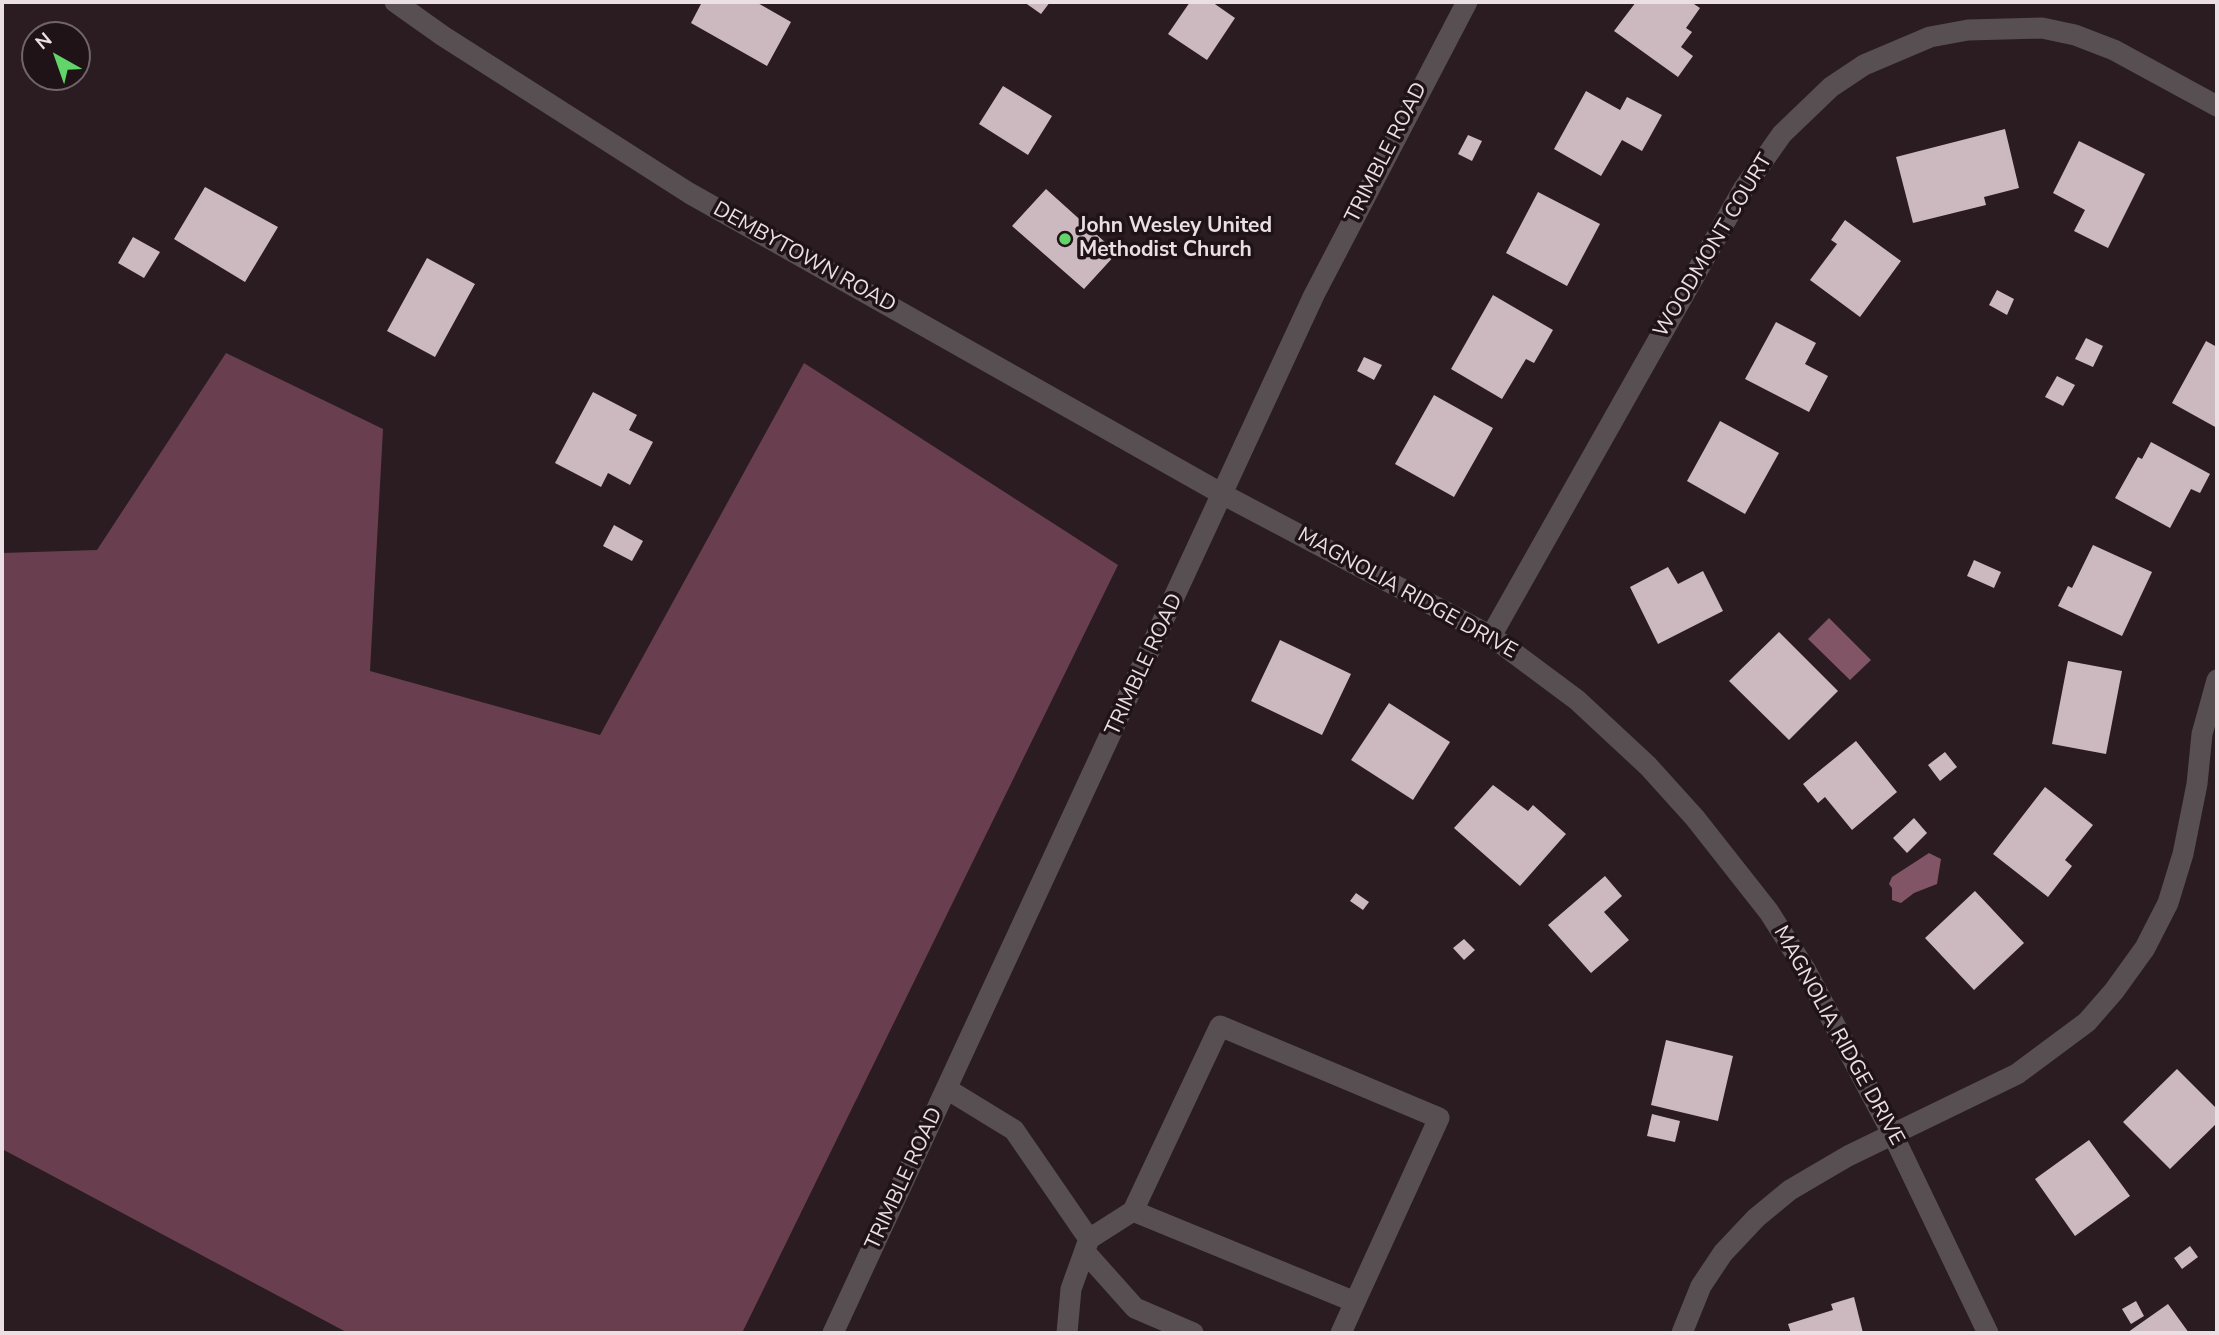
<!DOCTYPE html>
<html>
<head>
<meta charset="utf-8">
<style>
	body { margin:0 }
	#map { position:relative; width:2219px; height:1335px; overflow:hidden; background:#2a1c21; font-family:"Nunito Sans",sans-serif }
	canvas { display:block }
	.frame { position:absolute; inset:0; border:4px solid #eae0e4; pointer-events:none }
	.north { position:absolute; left:21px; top:21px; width:70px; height:70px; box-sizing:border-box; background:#201318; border:2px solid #71656a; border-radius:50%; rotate:320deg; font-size:19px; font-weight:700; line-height:28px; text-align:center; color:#eae0e4 }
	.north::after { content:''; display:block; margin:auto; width:24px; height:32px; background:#61d56a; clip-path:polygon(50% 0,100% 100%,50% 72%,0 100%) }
</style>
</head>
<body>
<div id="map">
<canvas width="2219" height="1335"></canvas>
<div class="frame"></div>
<div class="north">N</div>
</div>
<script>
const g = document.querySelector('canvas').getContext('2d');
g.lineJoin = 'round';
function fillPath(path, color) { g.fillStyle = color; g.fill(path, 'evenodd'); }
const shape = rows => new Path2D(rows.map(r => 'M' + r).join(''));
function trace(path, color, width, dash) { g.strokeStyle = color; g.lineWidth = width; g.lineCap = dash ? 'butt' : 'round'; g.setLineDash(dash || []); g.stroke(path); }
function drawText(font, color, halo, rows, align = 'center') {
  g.font = font + ' "Nunito Sans",sans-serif'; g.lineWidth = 7; g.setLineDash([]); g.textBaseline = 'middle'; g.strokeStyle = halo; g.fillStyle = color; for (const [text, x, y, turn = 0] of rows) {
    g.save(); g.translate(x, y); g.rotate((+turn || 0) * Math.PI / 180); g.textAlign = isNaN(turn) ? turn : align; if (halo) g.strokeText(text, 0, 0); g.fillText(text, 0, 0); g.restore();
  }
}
fillPath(shape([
	[226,353,383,429,370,671,600,735,804,363,1118,565,742,1333,348,1333,2,1149,2,553,97,550]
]), '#693f4f');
fillPath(shape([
	[1829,618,1871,660,1850,680,1808,639],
	[1929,853,1941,859,1937,884,1914,893,1901,903,1892,900,1892,888,1889,884,1892,877]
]), '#815565');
fillPath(shape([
	[702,2,756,2,791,22,767,66,691,23],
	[1024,2,1050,2,1041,14],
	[1190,2,1212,2,1235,18,1207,60,1168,34],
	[1636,2,1691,2,1700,8,1686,28,1692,32,1681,47,1693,56,1678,77,1614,31],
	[1003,86,1052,116,1028,155,979,124],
	[1586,91,1620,110,1627,97,1662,115,1642,151,1622,140,1601,176,1554,149],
	[2005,129,2019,188,1984,197,1986,205,1913,223,1896,157],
	[1468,135,1482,141,1472,161,1458,154],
	[2079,141,2145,174,2108,248,2074,231,2085,210,2053,193],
	[205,187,278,227,245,282,174,239],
	[1046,189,1117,253,1084,289,1012,226],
	[1538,192,1600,224,1567,286,1506,253],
	[1845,220,1901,261,1860,317,1810,280,1837,244,1831,240],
	[133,237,160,252,144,278,118,263],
	[427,258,475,284,435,357,387,331],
	[1997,290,2014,299,2007,315,1989,305],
	[1493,295,1553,330,1534,363,1526,359,1502,399,1451,369],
	[1776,322,1816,343,1805,364,1828,376,1809,412,1745,379],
	[2086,338,2103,346,2093,367,2075,359],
	[2206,341,2217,347,2217,428,2172,403],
	[1364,357,1382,365,1374,380,1357,371],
	[2057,376,2075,385,2063,406,2045,397],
	[593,392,637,415,629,430,653,442,630,485,608,473,601,487,555,463],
	[1434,395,1493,428,1454,497,1395,464],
	[1720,421,1779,453,1745,514,1687,481],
	[2151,442,2210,474,2200,493,2191,489,2170,528,2115,498,2138,457,2142,459],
	[614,525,643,541,632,561,603,546],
	[2093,545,2152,572,2122,636,2058,606,2068,586,2072,588],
	[1974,560,2001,572,1994,588,1967,576],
	[1668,567,1678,584,1703,571,1723,611,1658,644,1630,587],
	[1779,632,1838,691,1789,740,1729,681],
	[1280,640,1351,674,1322,735,1251,701],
	[2068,661,2122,671,2106,754,2052,744],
	[1389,703,1450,742,1413,800,1351,760],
	[1856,741,1897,792,1852,830,1825,797,1818,803,1803,784],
	[1945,752,1957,767,1940,781,1928,765],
	[1493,785,1528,811,1533,805,1566,834,1520,886,1454,828],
	[2045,787,2093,825,2065,860,2072,866,2048,897,1993,854],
	[1914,818,1927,833,1907,853,1893,838],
	[1605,876,1622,896,1604,912,1629,940,1591,973,1548,925],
	[1975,891,2024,943,1974,990,1925,938],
	[1356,893,1369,902,1363,910,1350,901],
	[1464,939,1475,950,1464,960,1453,948],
	[1666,1040,1733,1056,1718,1121,1651,1105],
	[2177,1069,2217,1109,2217,1123,2170,1169,2123,1122],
	[1652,1114,1680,1121,1675,1142,1647,1136],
	[2089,1140,2130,1196,2075,1236,2035,1179],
	[2190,1246,2198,1257,2182,1269,2174,1258],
	[1854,1297,1863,1333,1791,1333,1788,1324,1833,1310,1831,1304],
	[2136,1301,2144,1316,2131,1324,2122,1309],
	[2168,1304,2189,1333,2127,1333,2131,1330]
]), '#ccb9c0');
trace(shape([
	[395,2,443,36,689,193,1224,495,1491,636,1577,700,1648,766,1695,818,1769,912,1805,969,1893,1135,1988,1333],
	[1491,636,1744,188,1782,134,1831,87,1864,65,1930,37,1968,30,2042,28,2075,35,2114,50,2217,106],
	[947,1089,1014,1130,1089,1239,1071,1289,1067,1333],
	[1089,1239,1133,1211,1220,1026,1439,1118,1355,1302,1133,1211],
	[1085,1252,1135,1308,1193,1333],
	[833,1333,1314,295,1467,2],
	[1341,1333,1355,1302],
	[1682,1333,1701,1286,1723,1253,1756,1218,1790,1190,1848,1156,2017,1074,2087,1022,2114,991,2145,948,2168,903,2183,854,2197,784,2202,734,2217,680]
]), '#574f52', 21);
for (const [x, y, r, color] of [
	[1065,239,7,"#61d56a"]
]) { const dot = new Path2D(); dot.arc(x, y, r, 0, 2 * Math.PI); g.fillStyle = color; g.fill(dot); trace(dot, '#201318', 2.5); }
drawText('21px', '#eae0e4', '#201318', [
	["TRIMBLE ROAD",1387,153,-63],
	["WOODMONT COURT",1714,246,-59],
	["DEMBYTOWN ROAD",804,258,29],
	["MAGNOLIA RIDGE DRIVE",1407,594,29],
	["TRIMBLE ROAD",1145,665,-65],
	["MAGNOLIA RIDGE DRIVE",1838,1036,61],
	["TRIMBLE ROAD",905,1179,-65]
]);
drawText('bold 21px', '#eae0e4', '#201318', [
	["John Wesley United",1079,227],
	["Methodist Church",1079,251]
], 'left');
</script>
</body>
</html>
